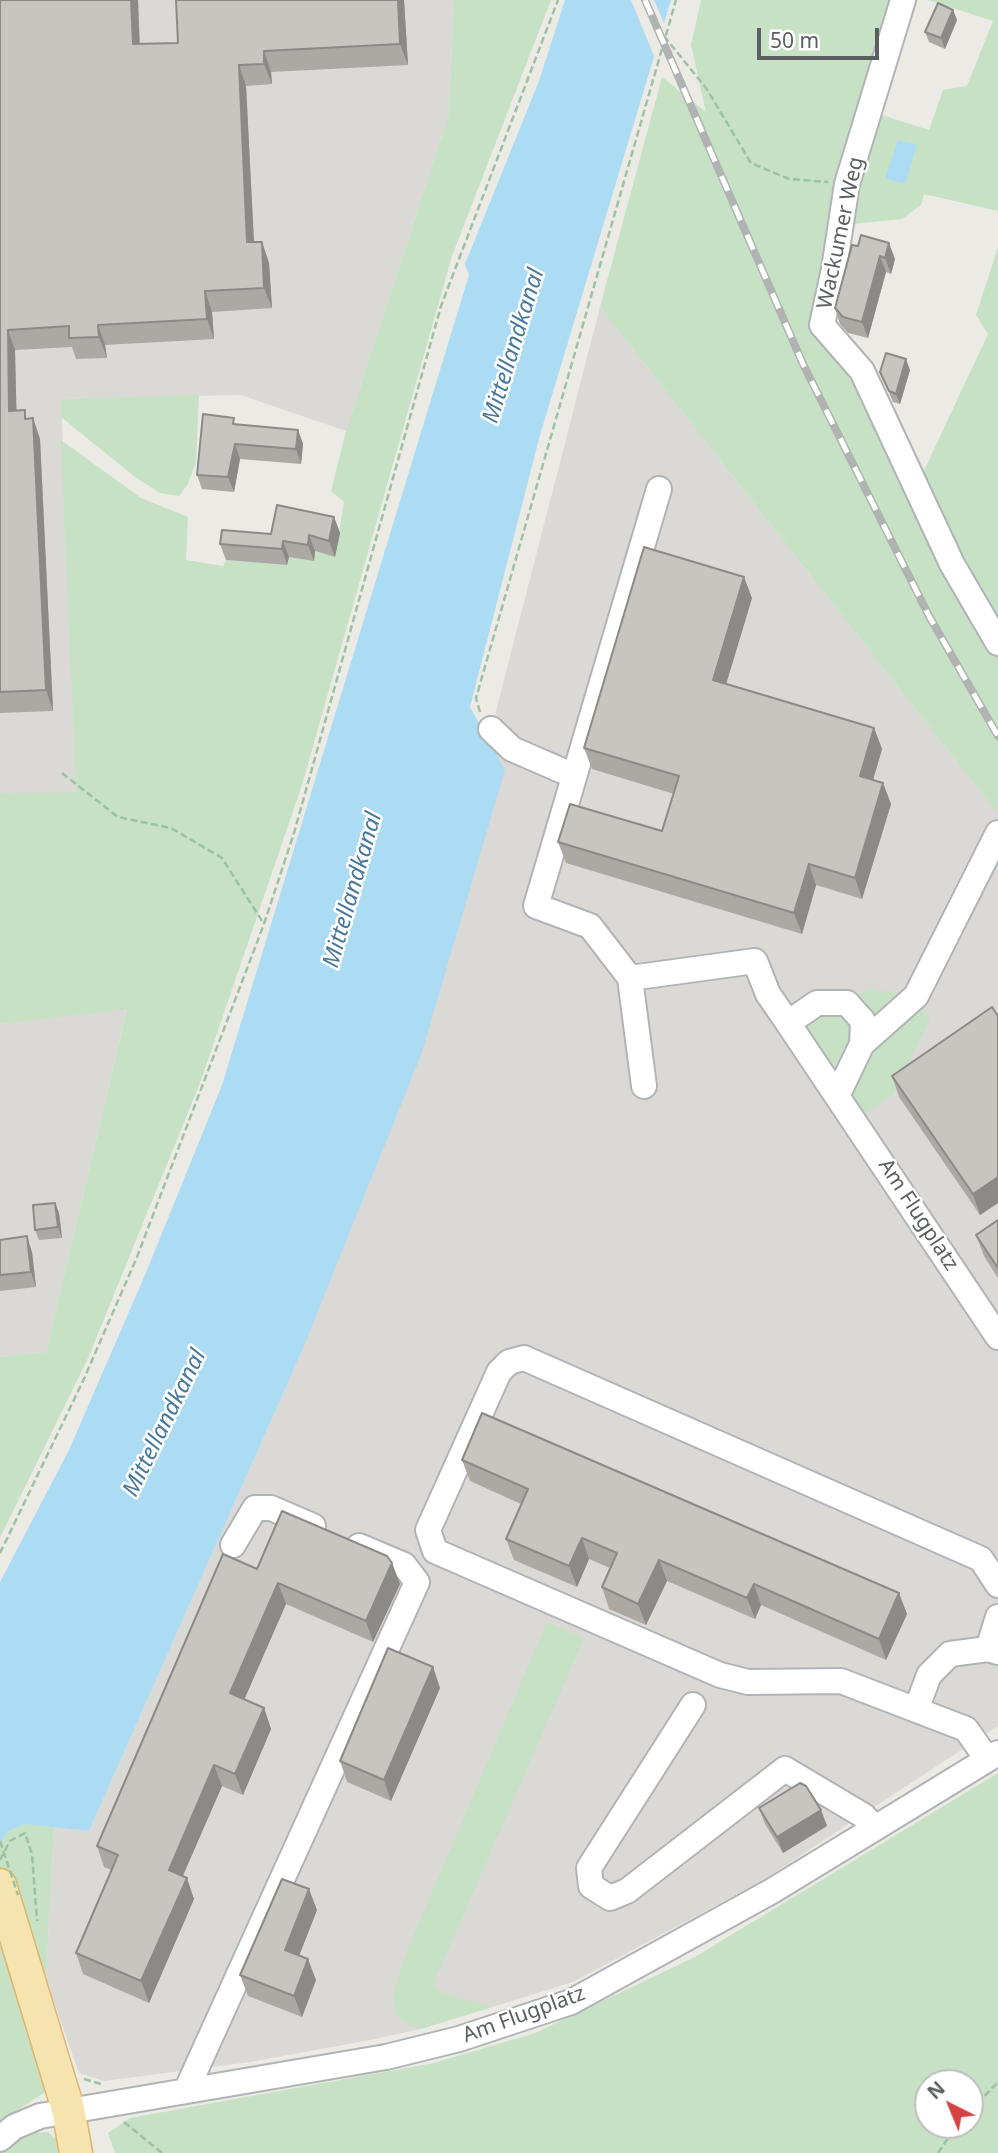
<!DOCTYPE html>
<html>
<head>
<meta charset="utf-8">
<style>
	body { margin:0 }
	#map { position:relative; width:998px; height:2153px; overflow:hidden; background:#eceae4; font-family:"Noto Sans",sans-serif }
	canvas { display:block }
	.north { position:absolute; left:914px; top:2069px; width:70px; height:70px; box-sizing:border-box; background:#fff; border:2px solid #bebfc0; border-radius:50%; rotate:317deg; font-size:19px; font-weight:700; line-height:28px; text-align:center; color:#5c5f62 }
	.north::after { content:''; display:block; margin:auto; width:24px; height:32px; background:#d34344; clip-path:polygon(50% 0,100% 100%,50% 72%,0 100%) }
	.scale { position:absolute; left:757px; top:28px; width:122px; height:32px; box-sizing:border-box; border:4px solid #5c5f62; border-top:0; padding-left:9px; font-size:21px; line-height:24px; white-space:nowrap; color:#5c5f62; -webkit-text-stroke:5px #fff; paint-order:stroke }
</style>
</head>
<body>
<div id="map">
<canvas width="998" height="2153"></canvas>
<div class="north">N</div>
<div class="scale">50 m</div>
</div>
<script>
const g = document.querySelector('canvas').getContext('2d');
g.lineJoin = 'round';
function fillPath(path, color) { g.fillStyle = color; g.fill(path, 'evenodd'); }
const shape = rows => new Path2D(rows.map(r => 'M' + r).join(''));
function trace(path, color, width, dash) { g.strokeStyle = color; g.lineWidth = width; g.lineCap = dash ? 'butt' : 'round'; g.setLineDash(dash || []); g.stroke(path); }
function drawText(font, color, halo, rows, align = 'center') {
  g.font = font + ' "Noto Sans",sans-serif'; g.lineWidth = 5; g.setLineDash([]); g.textBaseline = 'middle'; g.strokeStyle = halo; g.fillStyle = color; for (const [text, x, y, turn = 0] of rows) {
    g.save(); g.translate(x, y); g.rotate((+turn || 0) * Math.PI / 180); g.textAlign = isNaN(turn) ? turn : align; if (halo) g.strokeText(text, 0, 0); g.fillText(text, 0, 0); g.restore();
  }
}
fillPath(shape([
	[0,0,454,0,449,114,346,431,241,395,61,399,76,793,0,793],
	[600,307,998,814,998,1726,763,1880,573,1982,421,2029,370,2040,250,2062,104,2081,79,2073,46,1979,54,1827,89,1831,302,1351,488,742],
	[127,1008,46,1352,0,1357,0,1024]
]), '#dbd9d6');
fillPath(shape([
	[454,0,551,0,452,256,302,785,200,1083,89,1356,0,1538,0,1357,46,1352,127,1009,0,1024,0,793,76,792,61,440,141,498,188,517,186,560,223,566,226,560,287,565,289,557,315,551,335,557,344,502,331,491,346,431,449,114],
	[701,0,918,0,885,57,869,111,929,130,943,90,967,86,993,21,928,0,998,0,998,211,924,194,921,205,902,219,843,225,823,328,914,492,988,334,976,315,998,247,998,814,600,307,662,77,706,112,691,45],
	[199,395,196,462,188,484,179,496,160,493,135,477,61,417,61,399],
	[869,989,916,996,930,1019,892,1096,855,1120,788,1023,847,1003],
	[547,1622,584,1638,434,1982,438,1991,492,2007,421,2029,406,2023,396,2014,393,1995,403,1961],
	[998,1773,998,2153,115,2153,108,2133,130,2118,434,2063,535,2033,695,1957],
	[970,2083,970,2125,928,2125,928,2083],
	[24,1824,54,1827,46,1979,19,1996,45,2092,0,2122,0,1845,6,1833],
	[48,2132,63,2146,63,2153,0,2153,19,2134]
]), '#c6e1c3');
fillPath(shape([
	[565,0,671,0,540,435,470,707,505,770,421,1055,302,1351,89,1831,24,1824,6,1833,0,1845,0,1582,69,1450,145,1275,222,1085,469,275,465,264,539,81],
	[898,140,917,145,905,184,885,178]
]), '#acdbf4');
fillPath(shape([
	[631,0,654,0,666,28,656,61]
]), '#eceae4');
const minor = shape([
	[903,0,847,184,834,269,822,325,862,371,952,564,998,643],
	[491,729,512,749,572,775],
	[998,833,916,996,862,1044,863,1021,847,1003,817,1003,788,1023,998,1337],
	[630,978,590,926,536,906,659,489],
	[644,1086,630,978,755,961,768,994,788,1023],
	[838,1094,862,1044],
	[233,1545,255,1508,271,1508,313,1526],
	[988,1649,998,1617],
	[693,1705,589,1868,591,1886,610,1898,627,1891,785,1769,864,1816,875,1828],
	[916,1710,929,1675,950,1654,988,1649,998,1652],
	[987,1759,966,1729,841,1681,748,1682,720,1675,435,1551,428,1530,499,1372,509,1362,524,1358,981,1559,998,1585],
	[186,2091,417,1582,404,1565,359,1546],
	[0,2139,14,2127,40,2116,386,2057,459,2039,571,2002,772,1891,998,1753]
]);
const major = shape([
	[0,1885,68,2109,76,2153]
]);
trace(minor, '#b1b4b7', 28);
trace(major, '#e0b469', 35);
trace(shape([
	[664,36,706,88,751,163,789,179,828,182],
	[480,712,476,698,676,0],
	[62,773,118,817,171,828,222,858,264,924],
	[0,1553,83,1381,137,1257,264,924,294,833,441,306,558,0],
	[0,1860,10,1841,25,1833,32,1854,37,1921],
	[84,2079,101,2084],
	[970,2111,998,2082],
	[124,2122,162,2153],
	[938,2153,957,2125]
]), '#9dc1a4', 2.5, [7, 3.5]);
trace(minor, '#fff', 24);
trace(major, '#f5e3b0', 32);
const rail = shape([
	[645,0,803,364,929,616,998,736]
]);
trace(rail, '#b1b2b2', 8);
trace(rail, '#fff', 5, [16]);
trace(shape([
	[0,1841,18,1895]
]), '#9dc1a4', 2.5, [7, 3.5]);
fillPath(shape([
	[0,0,138,0,140,44,178,43,404,0,408,65,271,72,272,84,246,86,254,242,262,242,269,263,272,308,212,312,214,339,105,345,107,358,76,359,72,347,15,350,16,411,28,419,33,418,40,439,53,711,0,713],
	[953,10,957,20,945,49,929,42,925,32],
	[852,245,895,259,891,274,886,272,868,338,848,333,840,324,835,308],
	[910,370,900,404,893,402,880,372],
	[236,425,298,430,303,444,301,464,240,459,234,492,202,489,197,475],
	[334,517,340,533,335,557,315,551,314,561,289,557,287,565,226,560,220,544,271,534],
	[752,598,726,684,874,728,882,749,873,780,883,783,891,804,862,899,816,885,802,934,566,863,558,842,662,831,674,794,592,769,584,748],
	[998,1016,998,1203,980,1215,899,1097,892,1076],
	[55,1203,59,1213,62,1238,39,1240,35,1230],
	[998,1220,998,1278,984,1256,976,1235],
	[0,1240,32,1252,36,1287,0,1291],
	[462,1460,907,1614,886,1660,761,1605,755,1619,667,1581,646,1625,609,1609,602,1587,610,1568,589,1559,577,1587,514,1560,506,1539,521,1504,470,1481],
	[392,1563,400,1584,373,1642,286,1604,244,1699,264,1708,271,1729,243,1795,222,1786,183,1876,194,1899,149,2003,83,1974,76,1953,112,1870,104,1867,97,1846,257,1569],
	[433,1667,440,1688,391,1801,347,1782,340,1761],
	[759,1808,821,1810,827,1826,783,1853,765,1824],
	[317,1910,299,1956,316,1980,302,2017,248,1996,240,1975]
]), '#aca9a5');
fillPath(shape([
	[131,0,138,0,140,65,133,44],
	[398,0,404,0,408,65,400,44],
	[953,10,957,20,945,49,941,38],
	[264,51,271,72,272,84,264,64],
	[239,65,246,86,255,263,247,242],
	[262,242,269,263,272,308,264,288],
	[889,243,895,259,891,274,885,258],
	[880,256,886,272,868,338,862,322],
	[205,291,212,312,214,339,207,319],
	[98,325,105,345,107,358,99,337],
	[8,330,15,350,17,432,9,411],
	[906,359,910,370,900,404,896,394],
	[33,418,40,439,53,711,46,690],
	[298,430,303,444,301,464,296,449],
	[235,444,240,459,234,492,228,477],
	[334,517,340,533,335,557,329,541],
	[309,535,315,551,314,561,308,545],
	[283,541,289,557,287,565,282,549],
	[744,577,752,598,721,701,713,680],
	[874,728,882,749,868,797,860,776],
	[883,783,891,804,862,899,855,878],
	[809,864,816,885,802,934,794,913],
	[998,1177,998,1203,980,1215,973,1194],
	[55,1203,59,1213,62,1238,58,1227],
	[27,1236,32,1252,36,1287,31,1272],
	[582,1538,589,1559,577,1587,569,1566],
	[659,1560,667,1581,646,1625,638,1604],
	[392,1563,400,1584,373,1642,366,1621],
	[278,1583,286,1604,238,1714,230,1693],
	[754,1584,761,1605,755,1619,747,1598],
	[899,1593,907,1614,886,1660,879,1639],
	[433,1667,440,1688,391,1801,384,1780],
	[264,1708,271,1729,243,1795,235,1774],
	[214,1765,222,1786,176,1891,169,1870],
	[821,1810,827,1826,783,1853,777,1837],
	[187,1878,194,1899,149,2003,141,1981],
	[309,1889,317,1910,293,1971,285,1950],
	[308,1959,316,1980,302,2017,294,1996]
]), '#8c8a86');
const building = shape([
	[0,0,131,0,133,44,178,43,176,0,398,0,400,44,264,51,264,64,239,65,247,242,262,242,264,288,205,291,207,319,98,325,99,337,69,338,69,326,8,330,9,411,25,410,25,419,33,418,46,690,0,692,0,0],
	[938,3,953,10,941,38,925,32,938,3],
	[861,235,889,243,885,258,880,256,862,322,843,317,835,308,852,245,858,246,861,235],
	[886,353,906,359,896,394,889,391,880,372,886,353],
	[203,414,234,418,233,424,298,430,296,449,235,444,228,477,197,475,203,414],
	[277,505,334,517,329,541,309,535,308,545,283,541,282,549,220,544,222,530,271,534,277,505],
	[644,547,744,577,713,680,874,728,860,776,883,783,855,878,809,864,794,913,558,842,570,804,662,831,679,776,584,748,644,547],
	[992,1007,998,1016,998,1177,973,1194,892,1076,992,1007],
	[55,1203,58,1227,35,1230,33,1205,55,1203],
	[998,1220,998,1268,976,1235,998,1220],
	[27,1236,31,1272,0,1275,0,1240,27,1236],
	[482,1413,899,1593,879,1639,754,1584,747,1598,659,1560,638,1604,602,1587,617,1553,582,1538,569,1566,506,1539,528,1489,462,1460,482,1413],
	[282,1511,387,1556,392,1563,366,1621,278,1583,230,1693,264,1708,235,1774,214,1765,169,1870,187,1878,141,1981,76,1953,118,1855,97,1846,223,1554,257,1569,282,1511],
	[388,1648,433,1667,384,1780,340,1761,388,1648],
	[800,1783,806,1786,821,1810,777,1837,759,1808,800,1783],
	[282,1879,309,1889,285,1950,308,1959,294,1996,240,1975,282,1879]
]);
fillPath(building, '#c8c5c0');
trace(building, '#8c8a86', 2);
drawText('21px', '#5c5f62', '#fff', [
	["Wackumer Weg",841,233,-78],
	["Am Flugplatz",918,1215,57],
	["Am Flugplatz",524,2015,-20]
]);
drawText('italic 23px', '#48799c', '#fff', [
	["Mittellandkanal",514,346,-73],
	["Mittellandkanal",353,890,-74],
	["Mittellandkanal",165,1423,-64]
]);
</script>
</body>
</html>
